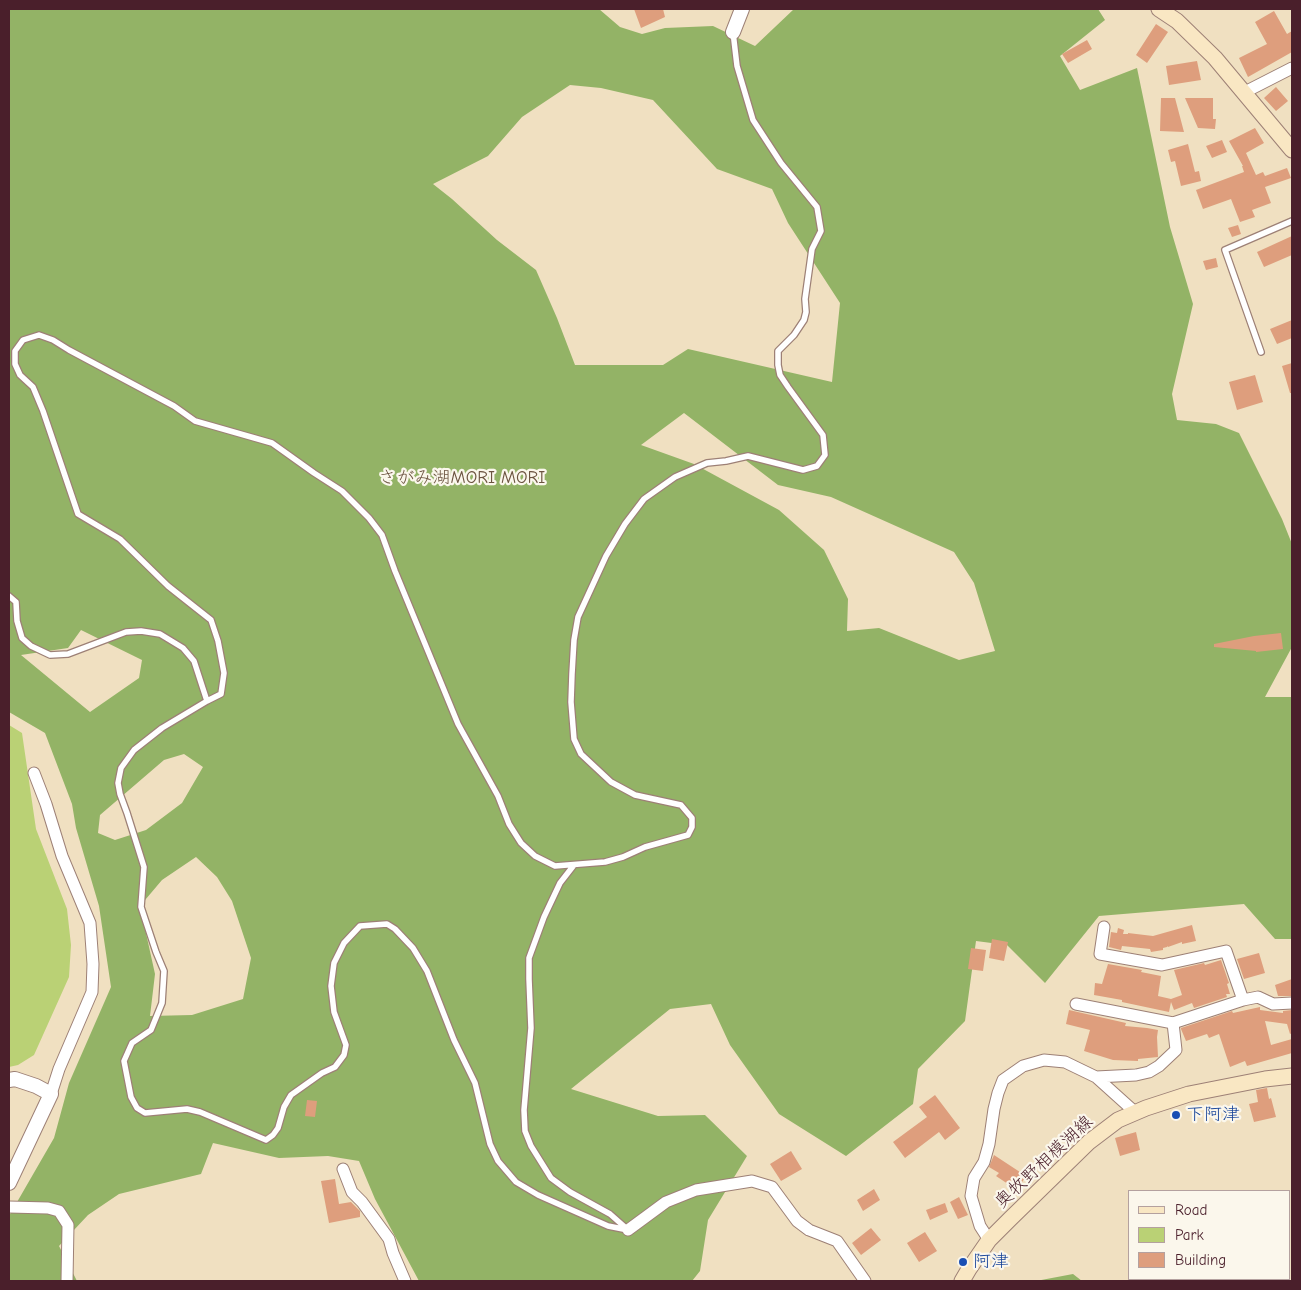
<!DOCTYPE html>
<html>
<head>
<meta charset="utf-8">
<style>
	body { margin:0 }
	#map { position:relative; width:1301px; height:1290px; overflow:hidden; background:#f0e0c1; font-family:"Comic Neue",sans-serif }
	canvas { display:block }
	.frame { position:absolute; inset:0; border:10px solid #4a1f2b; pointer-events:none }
	.legend { position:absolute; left:1128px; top:1190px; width:162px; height:90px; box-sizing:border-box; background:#fbf7ec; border:1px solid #b4a19f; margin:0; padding:6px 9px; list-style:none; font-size:15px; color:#4a1f2b }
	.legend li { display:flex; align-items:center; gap:10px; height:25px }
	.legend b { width:25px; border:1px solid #b4a19f }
</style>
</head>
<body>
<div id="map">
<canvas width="1301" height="1290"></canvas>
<div class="frame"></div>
<ul class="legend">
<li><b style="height:6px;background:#f9e7c3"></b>Road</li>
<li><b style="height:14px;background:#bad175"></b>Park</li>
<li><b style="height:14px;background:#de9e7d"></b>Building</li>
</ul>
</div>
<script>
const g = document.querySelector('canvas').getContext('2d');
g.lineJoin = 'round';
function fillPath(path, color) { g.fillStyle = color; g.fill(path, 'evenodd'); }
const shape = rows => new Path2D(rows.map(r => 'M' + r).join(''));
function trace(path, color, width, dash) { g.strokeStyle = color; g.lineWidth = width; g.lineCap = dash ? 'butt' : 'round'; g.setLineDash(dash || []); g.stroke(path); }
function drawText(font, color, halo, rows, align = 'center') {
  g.font = font + ' "Comic Neue","Klee One",sans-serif'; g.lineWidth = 4.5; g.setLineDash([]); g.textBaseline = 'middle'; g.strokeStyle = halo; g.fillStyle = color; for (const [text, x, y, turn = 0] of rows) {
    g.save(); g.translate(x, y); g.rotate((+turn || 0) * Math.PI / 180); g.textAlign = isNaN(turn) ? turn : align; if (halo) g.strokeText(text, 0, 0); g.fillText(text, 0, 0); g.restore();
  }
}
fillPath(shape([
	[9,725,22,733,36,829,67,909,71,945,69,977,34,1055,18,1065,9,1067]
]), '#bad175');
fillPath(shape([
	[9,9,599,9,620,27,642,34,665,28,713,26,755,46,794,9,1098,9,1105,20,1060,56,1080,90,1137,68,1170,227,1193,304,1172,394,1177,420,1216,424,1239,433,1282,519,1292,544,1292,647,1265,697,1292,697,1292,939,1275,939,1244,904,1099,916,1045,983,1007,945,976,941,965,1021,918,1069,913,1104,846,1156,779,1114,730,1045,711,1004,670,1009,571,1089,658,1116,705,1115,747,1156,708,1220,700,1271,692,1281,419,1281,375,1199,359,1161,328,1156,279,1158,213,1143,201,1174,119,1194,88,1215,59,1246,77,1281,9,1281,9,1216,54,1138,69,1083,111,987,99,906,76,828,72,804,45,733,9,712],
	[570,85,601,88,653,100,717,169,772,189,788,223,840,303,832,382,688,349,663,365,575,365,557,318,536,270,497,240,452,199,433,184,488,156,522,117],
	[684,413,778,485,831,497,954,552,974,583,995,651,959,660,879,628,847,631,848,599,824,550,779,510,694,464,641,445],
	[81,630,142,660,139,678,90,712,21,655,68,648],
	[184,754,203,767,182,803,146,830,115,840,98,833,100,815,164,760],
	[196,857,217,877,232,901,251,958,243,999,192,1015,150,1016,155,974,140,906,162,880],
	[1073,1274,1082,1281,1036,1281]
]), '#93b366');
fillPath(shape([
	[634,9,663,9,665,17,641,28],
	[1274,11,1287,34,1292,31,1292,52,1248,77,1239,58,1267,44,1255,22],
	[1156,24,1168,32,1147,63,1136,55],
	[1087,40,1092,49,1068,63,1062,54],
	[1197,61,1201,80,1169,85,1166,66],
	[1276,87,1288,101,1276,111,1264,98],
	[1161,98,1175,98,1184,132,1160,131],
	[1185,98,1213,98,1213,119,1216,119,1215,129,1198,128],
	[1255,128,1264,143,1246,153,1256,175,1263,172,1265,176,1287,168,1291,178,1265,187,1271,203,1252,210,1255,217,1240,222,1231,199,1203,209,1196,190,1244,172,1242,166,1243,166,1229,141],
	[1222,140,1227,152,1212,158,1206,146],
	[1188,144,1195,172,1199,171,1201,181,1181,186,1175,161,1171,162,1168,150],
	[1238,225,1241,234,1232,237,1228,228],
	[1292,236,1292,255,1264,267,1257,252],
	[1216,258,1218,267,1206,270,1203,261],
	[1292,320,1292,338,1277,344,1270,329],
	[1292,363,1292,393,1290,393,1282,366],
	[1255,375,1263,402,1237,410,1229,382],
	[1281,633,1283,649,1256,652,1256,651,1214,647,1214,644,1254,636],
	[1192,925,1196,941,1182,944,1182,942,1168,947,1167,946,1167,947,1163,948,1163,950,1151,952,1150,949,1122,946,1121,950,1109,947,1111,932,1117,933,1118,928,1124,930,1123,934,1128,934,1128,933,1153,936],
	[992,939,1008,942,1004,961,989,958],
	[971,948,986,950,983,971,968,969],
	[1259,953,1265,973,1244,979,1237,959],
	[1221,960,1229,983,1227,984,1230,994,1226,994,1227,997,1194,1008,1192,1003,1174,1010,1171,1002,1169,1012,1122,1002,1122,1000,1094,995,1095,983,1102,984,1108,964,1142,970,1141,972,1161,976,1158,996,1171,999,1182,995,1174,970,1204,963,1205,965],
	[1292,979,1292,996,1278,996,1275,985],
	[1260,1007,1260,1010,1283,1013,1283,1011,1292,1010,1292,1033,1290,1034,1287,1024,1265,1021,1271,1045,1292,1039,1292,1053,1247,1066,1245,1061,1230,1067,1219,1034,1209,1038,1207,1034,1186,1041,1181,1029,1181,1028,1232,1011,1233,1013],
	[1069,1010,1126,1023,1125,1026,1147,1028,1158,1030,1157,1037,1158,1057,1138,1059,1138,1061,1113,1060,1084,1051,1090,1030,1066,1024],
	[1267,1088,1269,1099,1271,1098,1276,1117,1254,1122,1249,1104,1258,1102,1256,1090],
	[935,1095,960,1128,945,1140,939,1132,905,1158,893,1142,927,1117,919,1107],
	[307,1100,317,1101,315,1117,305,1116],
	[1136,1132,1140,1150,1120,1156,1115,1138],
	[791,1151,802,1169,781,1181,770,1164],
	[994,1155,1026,1176,1017,1190,996,1176,999,1173,989,1167],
	[335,1179,339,1204,351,1202,360,1211,360,1217,329,1223,321,1181],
	[874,1189,880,1200,863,1211,857,1200],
	[959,1197,968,1215,958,1219,950,1202],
	[945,1203,948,1212,930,1220,926,1210],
	[871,1228,881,1240,861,1255,852,1243],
	[925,1232,937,1251,919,1262,907,1243]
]), '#de9e7d');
const service = shape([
	[1261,352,1225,250,1292,221],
	[9,596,16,602,17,621,22,638,31,646,50,655,68,654,126,632,141,631,160,634,183,648,194,661,207,701,221,694,224,673,218,641,211,620,168,586,120,539,78,514,43,411,33,387,20,375,15,364,15,351,23,340,39,335,53,340,69,350,174,406,195,421,272,443,314,473,342,491,369,518,382,535,395,571,458,724,498,796,509,824,521,843,535,856,555,866,605,862,623,857,645,847,688,835,692,827,692,818,681,805,635,795,611,782,581,754,574,739,571,702,572,674,574,640,578,617,606,556,625,524,644,499,675,477,707,463,726,461,748,456,803,470,817,466,825,455,823,435,788,387,780,375,778,365,778,351,794,335,804,320,806,312,805,299,812,249,821,231,817,207,781,163,753,120,737,66,733,32],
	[207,701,162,728,134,750,121,768,118,783,120,794,127,813,144,867,141,907,156,952,164,971,162,1003,151,1030,132,1043,124,1061,131,1097,137,1108,145,1113,187,1109,200,1112,266,1140,273,1135,278,1128,284,1107,291,1095,322,1073,335,1067,344,1055,346,1045,334,1012,331,986,334,963,344,943,360,926,387,924,395,929,413,948,427,971,454,1040,475,1083,490,1144,498,1161,516,1182,538,1195,608,1226,628,1230],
	[574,865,560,883,544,917,529,958,529,979,531,1028,524,1110,525,1131,531,1146,551,1178,570,1192,610,1214,627,1229]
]);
const minor = shape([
	[1245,92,1292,68],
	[34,773,46,804,62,856,90,923,93,964,92,992,59,1069,51,1094],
	[1104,927,1100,954,1162,965,1226,951,1243,1000],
	[1076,1004,1173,1023,1243,1000,1258,997,1273,1004,1292,1003],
	[1096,1077,1136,1075,1149,1072,1159,1066,1176,1050,1173,1023],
	[343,1169,352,1192,362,1202,389,1239,393,1253,405,1281],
	[9,1207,48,1208,59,1211,68,1225,67,1281],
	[628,1230,666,1202,696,1190,752,1181,772,1187,797,1221,809,1230,837,1241,865,1281],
	[989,1240,980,1226,971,1196,974,1178,984,1162,989,1144,994,1109,998,1093,1003,1080,1023,1066,1044,1060,1065,1062,1096,1077,1136,1113]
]);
const tertiary = shape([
	[733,32,742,9],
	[9,1080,15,1079,36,1086,51,1094,9,1183]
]);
const secondary = shape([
	[1159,9,1177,21,1215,58,1292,150],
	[962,1281,969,1269,989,1240,1010,1219,1089,1142,1118,1120,1146,1108,1189,1094,1265,1079,1292,1076]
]);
trace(service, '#9d8076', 8);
trace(minor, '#9d8076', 13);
trace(tertiary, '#9d8076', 16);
trace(secondary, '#9d8076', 17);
trace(service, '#fff', 5.5);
trace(minor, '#fff', 11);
trace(tertiary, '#fff', 14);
trace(secondary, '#f9e7c3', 15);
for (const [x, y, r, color] of [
	[1176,1115,5,"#1a4fb4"],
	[963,1262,5,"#1a4fb4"]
]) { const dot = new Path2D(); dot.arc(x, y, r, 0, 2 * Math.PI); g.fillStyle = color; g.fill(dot); trace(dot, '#fbf7ec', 2); }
drawText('18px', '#6c5441', '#fbf7ec', [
	["さがみ湖MORI MORI",462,478]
]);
drawText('18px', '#164399', '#fbf7ec', [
	["下阿津",1186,1115],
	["阿津",973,1262]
], 'left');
drawText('18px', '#4a1f2b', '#fbf7ec', [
	["奥牧野相模湖線",1044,1162,-43]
]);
</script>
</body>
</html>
